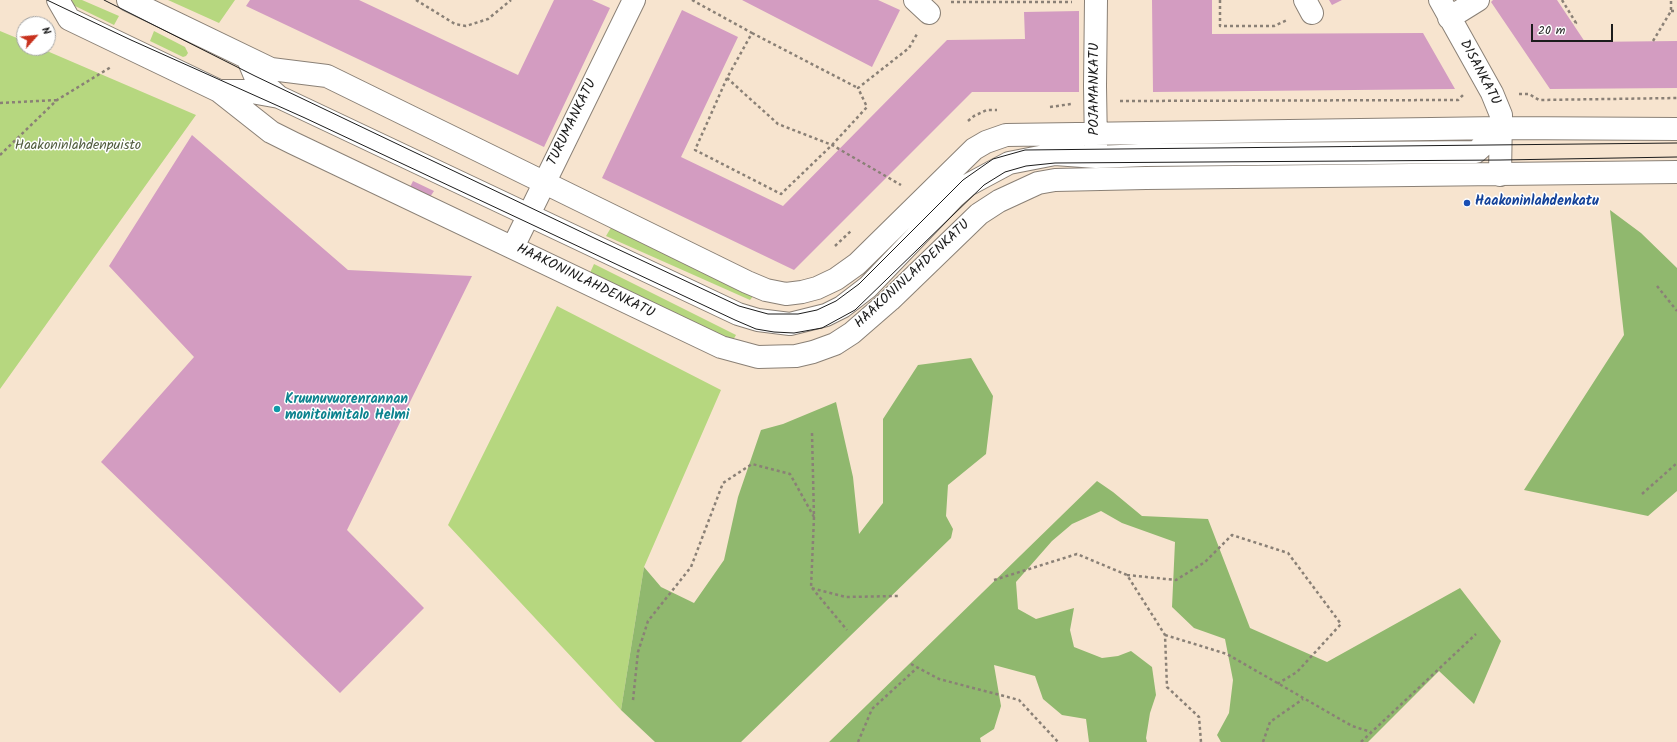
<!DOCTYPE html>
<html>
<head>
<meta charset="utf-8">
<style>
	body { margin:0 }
	#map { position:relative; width:1677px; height:742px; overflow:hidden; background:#f7e4cf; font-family:Kalam,sans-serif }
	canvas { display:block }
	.north { position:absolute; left:16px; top:16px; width:40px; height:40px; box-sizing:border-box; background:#fff; border:1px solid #a4a4a4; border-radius:50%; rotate:63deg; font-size:11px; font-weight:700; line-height:16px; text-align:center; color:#1c1c1c }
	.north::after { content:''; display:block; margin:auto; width:14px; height:18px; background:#c8321e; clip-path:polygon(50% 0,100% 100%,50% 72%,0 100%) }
	.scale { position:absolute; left:1531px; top:24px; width:82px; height:18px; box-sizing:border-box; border:2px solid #1c1c1c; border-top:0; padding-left:5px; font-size:12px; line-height:14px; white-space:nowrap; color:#1c1c1c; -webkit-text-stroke:3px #fff; paint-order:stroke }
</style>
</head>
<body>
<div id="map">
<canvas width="1677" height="742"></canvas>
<div class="north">N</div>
<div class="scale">20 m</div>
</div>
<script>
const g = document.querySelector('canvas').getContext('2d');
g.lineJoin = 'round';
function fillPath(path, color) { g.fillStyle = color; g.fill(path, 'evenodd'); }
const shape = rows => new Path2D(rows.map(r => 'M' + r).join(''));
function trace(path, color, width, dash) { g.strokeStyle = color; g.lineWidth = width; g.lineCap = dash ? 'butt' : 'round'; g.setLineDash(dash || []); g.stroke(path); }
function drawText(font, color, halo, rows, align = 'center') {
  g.font = font + ' Kalam,sans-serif'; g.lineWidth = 3; g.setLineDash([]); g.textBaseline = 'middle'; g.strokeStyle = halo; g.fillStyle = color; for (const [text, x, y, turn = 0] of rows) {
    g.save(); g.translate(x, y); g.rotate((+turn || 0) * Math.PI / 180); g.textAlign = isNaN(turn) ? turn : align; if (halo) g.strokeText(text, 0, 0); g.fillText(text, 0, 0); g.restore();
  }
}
fillPath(shape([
	[72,0,82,0,119,16,114,25,73,5],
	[168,0,235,0,219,23],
	[0,31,24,41,24,48,40,48,196,115,0,389],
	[154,31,185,47,188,53,186,56,183,57,150,41],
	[612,226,754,295,750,300,606,236],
	[594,264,736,335,732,342,589,275],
	[557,306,721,390,644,567,621,710,448,525]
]), '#b6d77f');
fillPath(shape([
	[1610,210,1641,233,1677,268,1677,491,1648,516,1524,490,1624,335],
	[971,358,993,396,986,454,948,485,946,516,953,529,951,538,741,742,655,742,621,710,644,567,661,587,694,603,724,560,738,497,761,430,783,424,836,402,853,477,859,534,883,503,883,419,918,365],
	[1097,481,1113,492,1142,516,1208,519,1250,628,1327,662,1460,588,1501,641,1474,704,1439,671,1368,742,1221,742,1217,735,1229,713,1233,680,1225,639,1194,628,1172,607,1175,542,1122,523,1101,511,1072,524,1052,541,1016,582,1018,609,1036,619,1074,608,1070,630,1074,647,1102,658,1118,656,1131,651,1152,667,1156,695,1150,713,1146,738,1147,742,1089,742,1086,719,1062,715,1043,699,1035,676,994,665,1001,706,994,729,980,738,981,742,829,742]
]), '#90b86e');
fillPath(shape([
	[250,0,359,0,518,75,554,0,592,0,610,8,544,147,246,6],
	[742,0,878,0,900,10,872,67],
	[1152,0,1212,0,1212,34,1423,33,1455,89,1153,92],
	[1329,0,1342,0,1332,5],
	[1493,0,1557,0,1585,42,1677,41,1677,88,1550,89,1491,2],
	[682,10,738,37,681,157,783,206,947,40,1025,39,1024,12,1079,11,1079,92,972,92,794,270,602,178],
	[192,135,348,270,472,276,347,530,424,608,340,693,101,462,194,357,109,266],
	[413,181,434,191,430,197,410,187]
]), '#d39cc1');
const minor = shape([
	[58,0,69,19,219,91,271,132,293,143,721,347,758,357,796,356,813,352,835,344,852,333,890,300,979,214,999,201,1038,183,1055,180,1146,178,1677,172],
	[128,0,271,69,327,76,747,282,766,290,786,294,802,292,817,288,836,279,857,264,974,149,986,142,1006,135,1502,128,1677,129],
	[915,0,929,13],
	[1096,0,1095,86,1096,147],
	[1305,0,1312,13],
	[1440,0,1492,93,1501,115,1500,175],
	[1449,18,1478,0],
	[248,59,255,76,279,97,738,314,758,320,790,324,826,315,842,307,868,287,954,197,968,185,1009,163,1055,154,1096,157,1145,155,1476,152,1502,128],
	[219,91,246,91,279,97],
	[513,247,634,0]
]);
trace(minor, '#8a8076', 24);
trace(shape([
	[416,0,455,24,466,26,488,19,511,0],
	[692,0,752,33,727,78,695,150,781,194,832,145,867,107,858,88,909,48,917,34],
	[1220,0,1220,26,1274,26,1287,20],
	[1562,0,1576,23,1573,24],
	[951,2,1072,2],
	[1671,11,1677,11],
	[752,33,858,88],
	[1653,41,1671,11,1671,0],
	[727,78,778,124,832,145,901,185],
	[1519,94,1529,94,1539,100,1677,98],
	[1120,101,1458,100,1464,94],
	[0,103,57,100],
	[1050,107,1071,104],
	[968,121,974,116,987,110,997,110],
	[0,155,57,100,111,67],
	[835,246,852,230],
	[1657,286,1677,311],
	[812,433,814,517,811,588,846,597,898,596],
	[1642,494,1677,463],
	[1127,575,1176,580,1205,562,1232,535,1288,553,1341,624,1297,672,1277,684],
	[994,580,1077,554,1127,575,1165,635,1167,687,1199,717,1201,742],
	[812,588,847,630],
	[1165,635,1227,654,1352,726,1371,732],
	[911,664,939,679,1019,700,1058,742],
	[633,700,638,652,648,621,691,567,723,483,752,464,790,474,814,517],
	[858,742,872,709,918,667],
	[1263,742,1270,722,1303,699],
	[1361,742,1476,634]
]), '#8a8076', 2.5, [3, 3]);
trace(minor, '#fff', 22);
trace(shape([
	[47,0,131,40,305,118,735,320,756,329,774,332,794,333,822,328,855,310,984,185,1005,172,1026,166,1055,163,1501,160,1677,157],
	[104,0,255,76,594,238,739,306,768,314,798,314,817,310,836,301,859,284,963,180,993,159,1025,150,1677,143]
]), '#1c1c1c', 1);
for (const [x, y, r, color] of [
	[1467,203,4,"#1a4fb4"],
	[277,409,4,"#0f9aa8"]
]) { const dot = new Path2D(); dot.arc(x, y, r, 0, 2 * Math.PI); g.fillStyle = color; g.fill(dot); trace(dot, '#fff', 1.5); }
drawText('14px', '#1c1c1c', '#fff', [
	["DISANKATU",1479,73,62],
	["POJAMANKATU",1096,89,-90],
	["TURUMANKATU",573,123,-64],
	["HAAKONINLAHDENKATU",913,275,-43],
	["HAAKONINLAHDENKATU",585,282,26]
]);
drawText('14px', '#525d3f', '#fff', [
	["Haakoninlahdenpuisto",78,147]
]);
drawText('bold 14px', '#164399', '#fff', [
	["Haakoninlahdenkatu",1475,203]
], 'left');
drawText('bold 14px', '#0d838f', '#fff', [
	["Kruunuvuorenrannan",285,401],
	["monitoimitalo Helmi",285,417]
], 'left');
</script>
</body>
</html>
